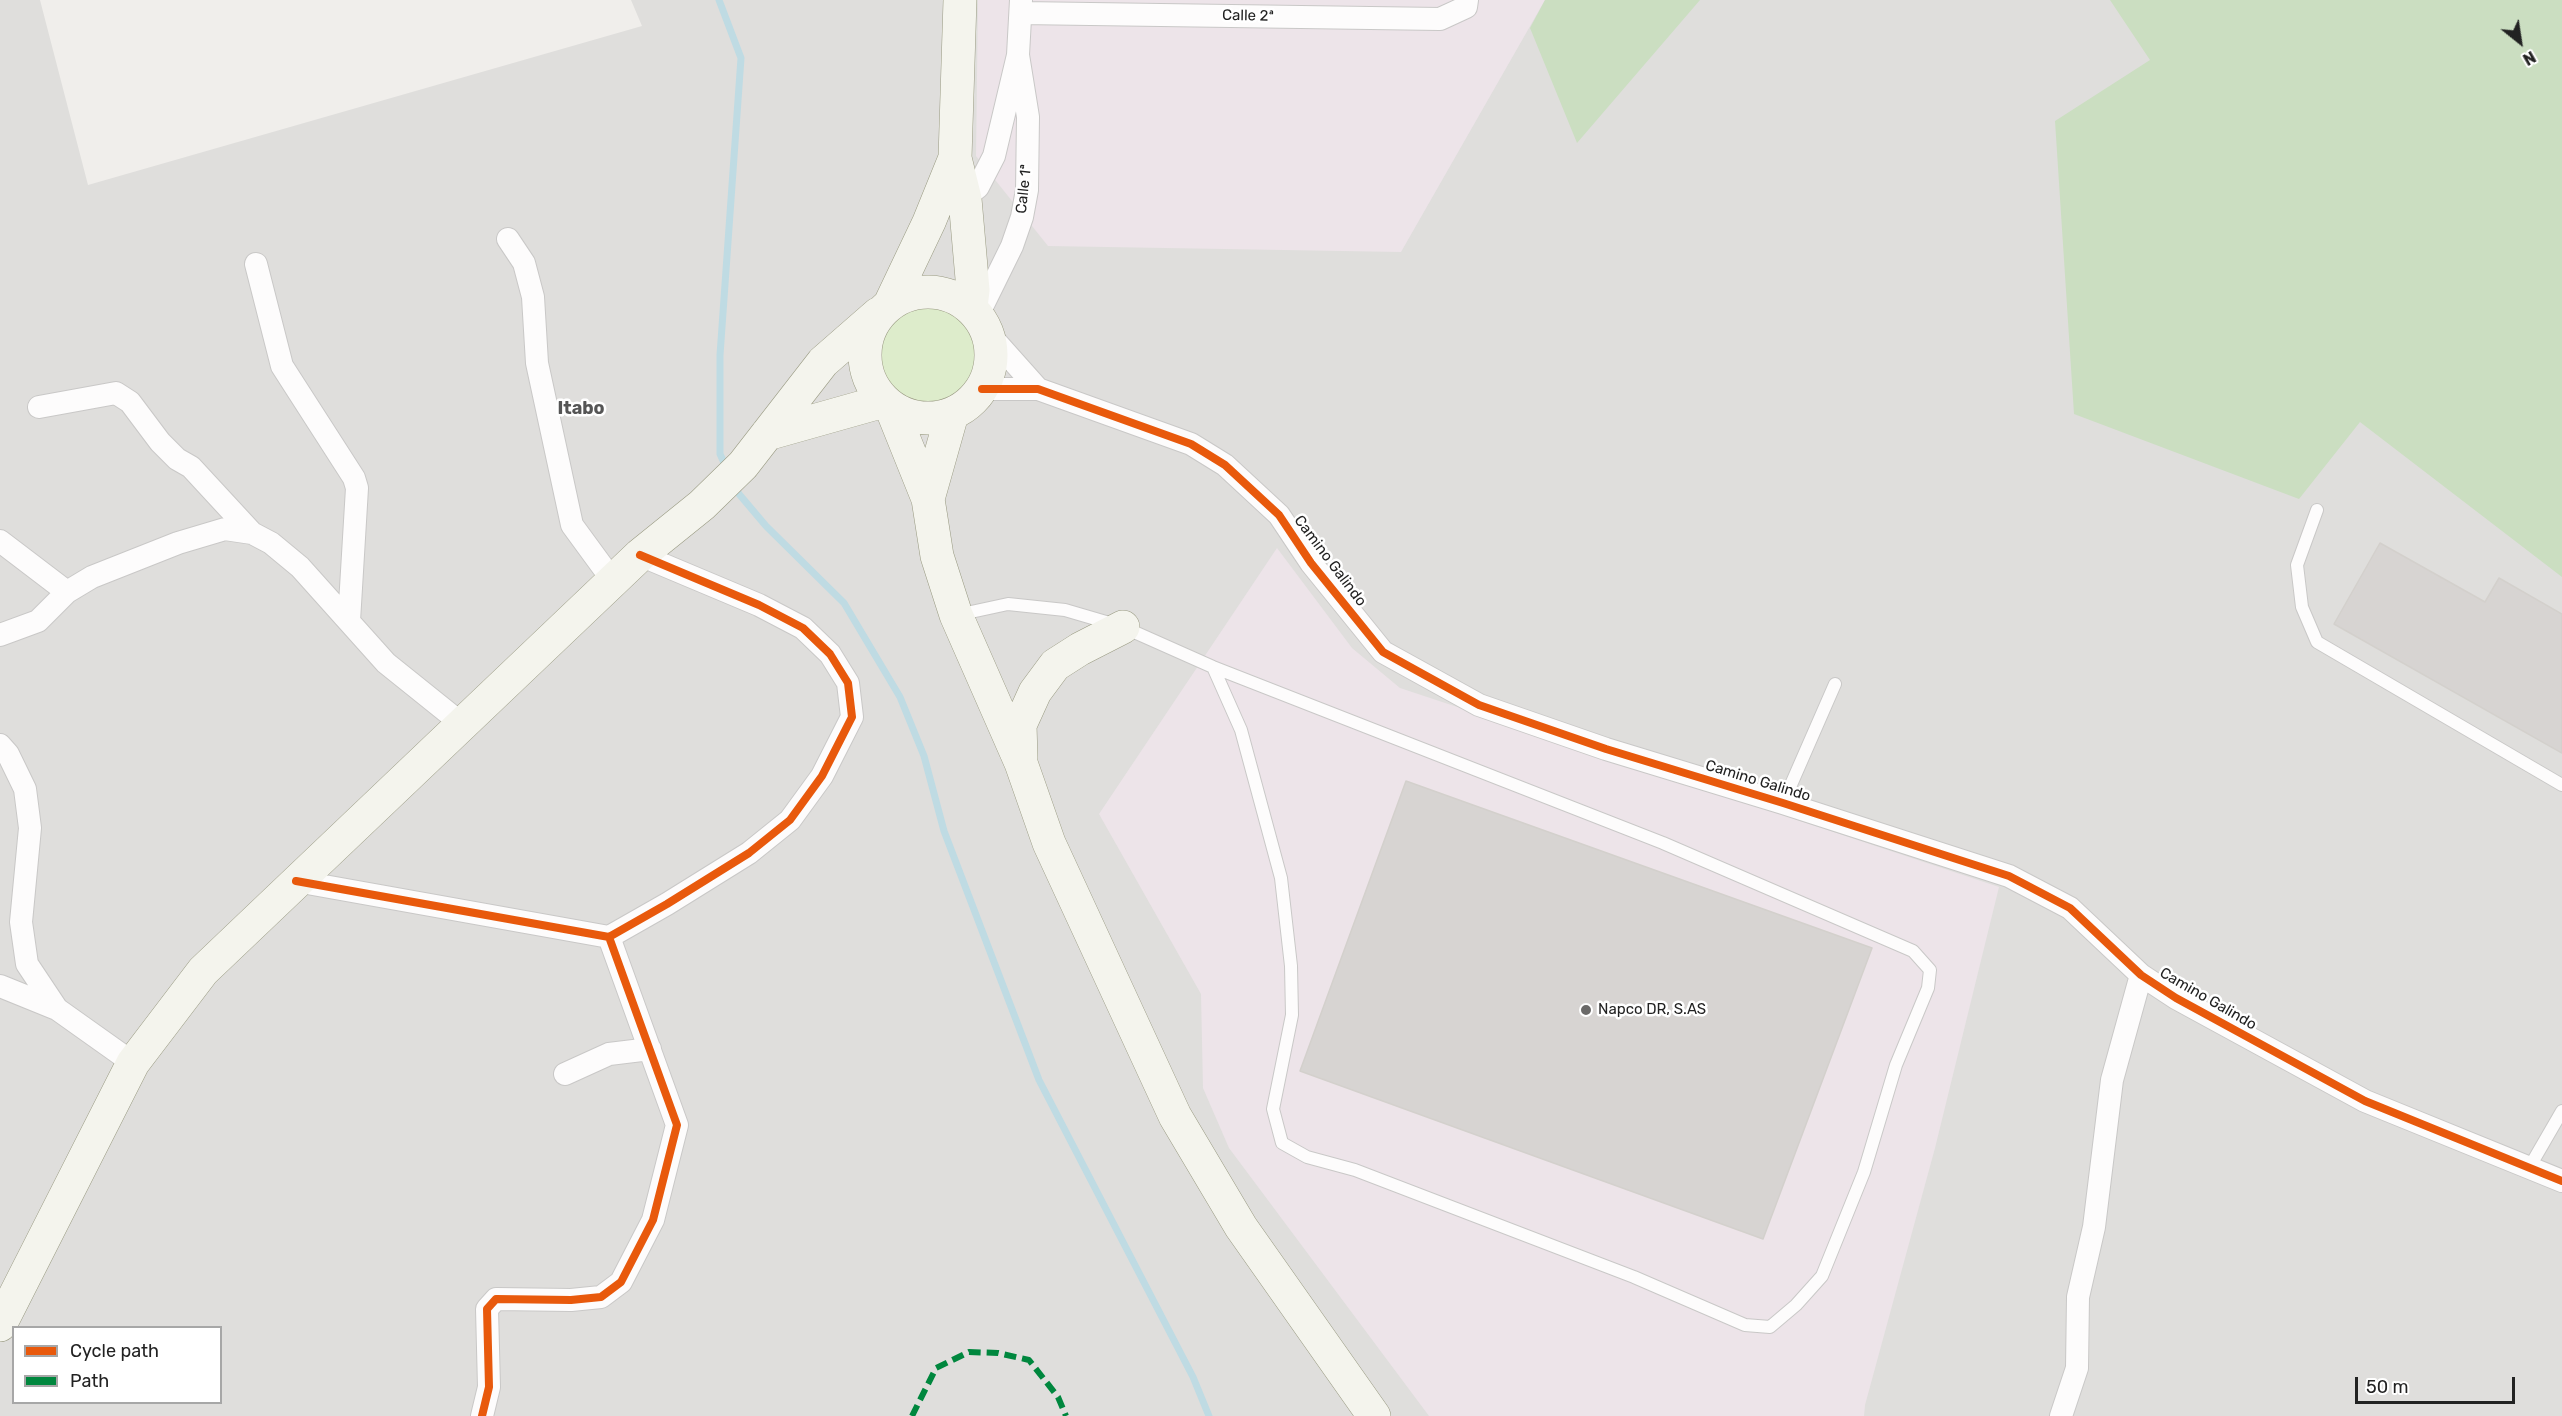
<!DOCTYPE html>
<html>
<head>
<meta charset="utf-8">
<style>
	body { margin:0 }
	#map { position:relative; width:2562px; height:1416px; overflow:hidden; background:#f0eeeb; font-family:Rubik,sans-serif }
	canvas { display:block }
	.legend { position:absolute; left:12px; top:1326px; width:210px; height:78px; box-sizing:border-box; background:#fff; border:2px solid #a7a7a7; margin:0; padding:8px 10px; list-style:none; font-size:18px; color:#222 }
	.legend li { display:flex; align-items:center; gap:12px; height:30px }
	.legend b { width:30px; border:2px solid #a7a7a7 }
	.north { position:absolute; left:2490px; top:12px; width:60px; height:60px; -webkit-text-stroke:4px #fff; paint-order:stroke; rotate:150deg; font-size:16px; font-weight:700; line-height:24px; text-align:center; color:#222 }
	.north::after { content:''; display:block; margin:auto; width:21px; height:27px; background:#222; clip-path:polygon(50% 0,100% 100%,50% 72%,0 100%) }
	.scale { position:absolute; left:2355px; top:1377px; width:160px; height:27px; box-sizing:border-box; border:3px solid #222; border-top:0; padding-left:8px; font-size:18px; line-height:21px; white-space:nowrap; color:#222; -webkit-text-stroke:4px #fff; paint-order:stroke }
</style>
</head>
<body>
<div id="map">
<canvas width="2562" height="1416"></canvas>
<ul class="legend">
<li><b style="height:8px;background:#e8590c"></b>Cycle path</li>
<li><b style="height:8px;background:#00873e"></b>Path</li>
</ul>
<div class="north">N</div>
<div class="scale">50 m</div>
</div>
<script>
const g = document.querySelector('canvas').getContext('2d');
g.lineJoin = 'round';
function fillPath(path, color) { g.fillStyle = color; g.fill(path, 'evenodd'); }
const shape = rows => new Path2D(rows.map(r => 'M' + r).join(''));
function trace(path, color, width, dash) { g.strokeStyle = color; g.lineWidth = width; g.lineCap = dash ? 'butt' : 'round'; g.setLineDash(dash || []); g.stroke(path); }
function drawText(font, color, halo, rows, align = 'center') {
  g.font = font + ' Rubik,sans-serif'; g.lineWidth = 5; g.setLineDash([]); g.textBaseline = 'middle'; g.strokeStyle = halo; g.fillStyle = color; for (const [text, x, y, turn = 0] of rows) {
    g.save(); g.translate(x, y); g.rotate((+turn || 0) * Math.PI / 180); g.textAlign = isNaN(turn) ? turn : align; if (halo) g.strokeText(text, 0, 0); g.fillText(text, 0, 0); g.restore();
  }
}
fillPath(shape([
	[0,0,40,0,88,185,642,26,631,0,2562,0,2562,1416,0,1416],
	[14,1328,220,1328,220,1402,14,1402]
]), '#dfdedc');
fillPath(shape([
	[978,0,1545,0,1401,252,1048,246,976,156],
	[1277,548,1352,648,1400,688,1999,887,1935,1148,1865,1405,1864,1416,1429,1416,1229,1148,1203,1088,1201,994,1099,814]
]), '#ede4e9');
fillPath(shape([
	'873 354a56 56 0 1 1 112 0a56 56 0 1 1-112 0Z'
]), '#ddeccb');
fillPath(shape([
	[1545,0,1700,0,1577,143,1530,28],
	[2110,0,2562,0,2562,577,2360,422,2299,499,2074,414,2055,121,2150,60]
]), '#cbdec1');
trace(shape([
	[719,0,741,58,720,355,720,454,727,469],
	[734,484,739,494,766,526,844,603,900,697,924,756,944,831,1039,1080,1193,1377,1209,1416]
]), '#bfdbe3', 7);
const building = shape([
	[2380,543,2485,602,2499,578,2562,614,2562,753,2334,624,2380,543],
	[1406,781,1872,948,1763,1239,1300,1071,1406,781]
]);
fillPath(building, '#d7d4d2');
trace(building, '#d3d0cc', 1.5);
const lane = shape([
	[2317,510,2297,565,2302,607,2317,642,2562,785],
	[957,615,1008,604,1065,610,1123,627,1213,667,1663,843,1913,951,1930,970,1928,988,1896,1065,1864,1172,1822,1276,1796,1305,1770,1327,1745,1325,1634,1277,1355,1170,1307,1157,1282,1143,1273,1109,1292,1015,1291,966,1281,878,1241,730,1213,667],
	[1783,803,1835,684],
	[2529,1168,2562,1111]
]);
const street = shape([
	[1021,13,1440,19,1466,7,1467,0],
	[955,205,978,187,994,156,1018,55,1021,0],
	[508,239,524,263,533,297,537,363,572,525,613,581],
	[256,264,282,366,354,478,357,488,349,621],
	[978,315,1012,246,1022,217,1027,190,1028,117,1018,55],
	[988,333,1038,389],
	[982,389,1038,389,1191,444,1225,465,1279,515,1311,563,1383,652,1479,705,1606,749,1783,803,2009,876,2070,908,2141,975,2176,998,2365,1101,2562,1181],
	[39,407,116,393,130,402,160,442,177,459,191,467,252,533],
	[0,541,67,592,92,577,178,543,225,529,252,533,271,543,300,567,386,663,462,724],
	[0,635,38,621,67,592],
	[0,745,8,754,25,789,30,828,21,922,27,964,57,1009],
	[296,881,609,937,667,904,749,853,790,820,822,776,852,717,848,683,830,654,803,628,759,605,640,555],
	[0,986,57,1009,133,1063],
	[565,1074,609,1054,650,1049],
	[482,1416,489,1387,487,1309,496,1299,571,1300,601,1297,621,1282,653,1220,677,1125,609,937],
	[2061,1416,2077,1368,2078,1297,2094,1227,2112,1080,2141,975]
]);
const secondary = shape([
	[960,0,955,158,965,199,973,290,971,307],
	'865 355a63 63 0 1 1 126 0a63 63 0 1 1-126 0Z',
	[890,304,929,222,955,158],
	[891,407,928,499,937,556,956,615,1021,763,1049,843,1175,1116,1241,1227,1374,1416],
	[767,434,884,401],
	[928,499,952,414],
	[1021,758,1020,725,1035,692,1055,665,1080,649,1123,627],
	[0,1325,133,1063,203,971,640,555,702,505,743,465,823,362,878,314]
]);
trace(lane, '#c9c8c7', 14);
trace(street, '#c9c8c7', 24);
trace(secondary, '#999a82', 34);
trace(lane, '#fdfcfc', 12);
trace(street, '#fdfcfc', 22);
trace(secondary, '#f4f4ed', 33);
trace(shape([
	[912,1416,936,1368,969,1352,998,1353,1029,1360,1058,1397,1066,1416]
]), '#00873e', 6, [12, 6]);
trace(shape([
	[982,389,1038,389,1191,444,1225,465,1279,515,1311,563,1383,652,1479,705,1606,749,1783,803,2009,876,2070,908,2141,975,2176,998,2365,1101,2562,1181],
	[296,881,609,937,667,904,749,853,790,820,822,776,852,717,848,683,830,654,803,628,759,605,640,555],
	[482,1416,489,1387,487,1309,496,1299,571,1300,601,1297,621,1282,653,1220,677,1125,609,937]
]), '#e8590c', 8);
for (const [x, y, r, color] of [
	[1586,1010,6,"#6a6968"]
]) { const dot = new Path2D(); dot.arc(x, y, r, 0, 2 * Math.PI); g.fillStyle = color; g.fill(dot); trace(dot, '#fff', 2); }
drawText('15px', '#222', '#fff', [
	["Calle 2ª",1248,16,1],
	["Calle 1ª",1024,189,-84],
	["Camino Galindo",1330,561,53],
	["Camino Galindo",1758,781,17],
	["Camino Galindo",2208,999,30]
]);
drawText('15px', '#222', '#fff', [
	["Napco DR, S.AS",1598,1010]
], 'left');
drawText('bold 18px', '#555', '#fff', [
	["Itabo",581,409]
]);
</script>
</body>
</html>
